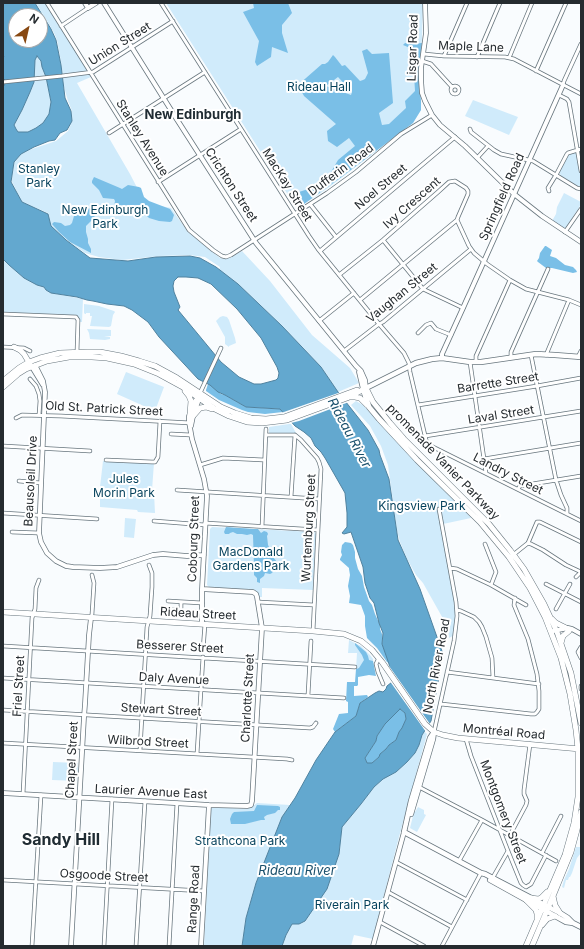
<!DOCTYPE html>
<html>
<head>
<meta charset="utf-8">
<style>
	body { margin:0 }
	#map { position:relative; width:584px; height:949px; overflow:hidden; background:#f9fcfe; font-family:Inter,sans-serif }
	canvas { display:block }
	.frame { position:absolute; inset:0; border:4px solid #252b2f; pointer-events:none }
	.north { position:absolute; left:8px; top:8px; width:40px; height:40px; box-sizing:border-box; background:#fff; border:1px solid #a8aaac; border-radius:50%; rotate:34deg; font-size:11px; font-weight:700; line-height:16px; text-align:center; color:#252b2f }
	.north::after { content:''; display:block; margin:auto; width:14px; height:18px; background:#884811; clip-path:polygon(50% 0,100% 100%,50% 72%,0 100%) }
</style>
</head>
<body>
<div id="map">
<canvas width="584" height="949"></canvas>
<div class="frame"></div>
<div class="north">N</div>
</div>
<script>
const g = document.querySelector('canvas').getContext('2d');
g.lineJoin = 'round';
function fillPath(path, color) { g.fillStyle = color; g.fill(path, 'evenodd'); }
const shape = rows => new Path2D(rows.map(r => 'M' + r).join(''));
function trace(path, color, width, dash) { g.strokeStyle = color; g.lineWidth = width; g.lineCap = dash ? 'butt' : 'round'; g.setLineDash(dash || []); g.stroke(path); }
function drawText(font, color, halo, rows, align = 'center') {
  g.font = font + ' Inter,sans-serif'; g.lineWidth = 4; g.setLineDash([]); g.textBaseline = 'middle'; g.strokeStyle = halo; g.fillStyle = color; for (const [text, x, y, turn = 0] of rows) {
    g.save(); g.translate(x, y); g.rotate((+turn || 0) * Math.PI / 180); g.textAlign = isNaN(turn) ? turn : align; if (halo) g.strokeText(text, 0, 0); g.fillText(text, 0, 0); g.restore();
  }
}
fillPath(shape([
	[36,3,45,3,72,44,91,77,77,83,130,174,145,203,171,208,188,232,220,258,224,259,230,258,242,251,270,281,312,335,350,368,359,383,338,392,321,367,282,326,238,284,219,270,220,267,205,257,189,255,160,256,122,260,99,257,85,253,61,236,51,226,49,221,48,213,22,202,12,182,12,176,14,162,21,154,29,150,56,141,68,131,72,121,72,111,68,101,64,87,61,62,57,40,53,31],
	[166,3,423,3,422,38,421,55,418,71,421,101,421,110,413,123,328,188,297,209],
	[37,56,41,61,42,67,46,77,51,102,49,114,43,123,36,128,28,132,18,132,16,129,14,125,22,110,30,92,34,82,35,60],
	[473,100,518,117,509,135,465,116],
	[572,152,575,152,577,154,581,179,581,185,579,187,561,176,559,172,568,154],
	[564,193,581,202,581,203,578,210,576,212,566,228,564,228,552,221,556,214,557,207],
	[3,259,24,278,37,285,44,287,46,290,51,293,83,299,82,322,78,322,77,319,3,314],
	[84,304,99,306,114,311,115,312,113,315,111,326,109,327,90,326,92,316,90,316,90,313,86,313,86,314,85,314,84,313],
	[223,316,227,317,229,320,235,338,236,343,229,346,229,347,225,344,225,337,216,321,220,317],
	[87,329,111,330,111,336,104,336,110,337,110,339,105,340,90,339,89,333],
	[126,372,164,387,155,411,117,394],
	[356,401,363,405,391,435,468,512,471,518,443,524,457,608,456,634,449,638,448,630,441,615,423,583,416,575,407,559,400,542,397,531,388,465,381,446,370,426,351,405],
	[289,424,291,424,296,433,269,433,269,427],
	[103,461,154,463,152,490,154,493,155,513,138,512,137,510,100,507,100,487],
	[125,518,136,519,134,538,124,537],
	[212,527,315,532,316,534,313,590,262,588,262,597,259,597,257,592,253,590,210,588,207,585,210,529],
	[349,640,361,646,370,655,373,659,374,669,362,668,356,669,357,653,348,653],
	[424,731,427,734,399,837,373,939,354,935,351,946,282,946,286,935,292,924,339,854,342,827,361,804,374,787,383,779,396,772,407,762,415,753],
	[53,762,78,763,77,781,52,780],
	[257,803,290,805,282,817,256,883,246,918,242,946,204,946,211,807,247,809,253,806],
	[418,807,424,810,424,814,426,815,417,832,410,828,414,812,415,812],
	[576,847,581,847,581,853,577,858,572,873,570,877,569,877,568,880,566,880,564,888,562,887,564,880,569,869]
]), '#d0ebfb');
fillPath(shape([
	[253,3,288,3,292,13,282,25,282,33,288,53,272,47,271,57,257,66,255,62,259,41,243,12,254,8],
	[405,43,412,44,422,43,418,71,421,101,421,110,413,123,343,176,297,209,289,195,315,187,331,172,338,160,355,146,349,138,337,147,328,141,327,131,336,124,304,96,298,85,322,64,325,64,328,62,333,55,335,57,342,66,345,65,360,81,363,80,365,79,368,73,362,51,367,49,372,54,389,53,393,103,379,113,382,125,389,124,406,108,405,101,415,91,413,57,415,50,403,45],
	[338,77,352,92,351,95,326,86],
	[94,177,120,188,122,189,128,185,139,187,141,188,144,197,149,201,170,209,174,215,172,221,170,222,159,221,149,218,147,216,115,211,114,206,115,201,114,199,103,198,99,190,92,183,92,181],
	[92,208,95,209,96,211,94,218,86,226,86,232,88,239,88,243,91,249,91,253,70,242,59,232,52,224,54,222,61,223,65,226,70,225,72,223,74,216,78,210],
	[545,246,546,246,552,250,550,256,556,258,565,265,573,267,576,270,577,272,573,273,552,268,546,268,538,262,537,261,539,258,540,253],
	[208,384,210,385,215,389,221,394,225,395,246,407,277,409,280,409,283,412,265,414,248,412,242,410,219,400,206,391,206,390],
	[226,527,254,529,258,529,261,533,264,531,267,532,268,534,267,536,268,545,271,551,273,557,277,562,277,566,272,573,270,574,265,573,264,576,260,579,260,583,257,582,257,578,254,575,254,567,253,535,251,534,247,535,242,534,237,534,233,532,230,533,229,534,225,534,224,532],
	[345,542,351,543,353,545,355,552,355,558,358,569,362,576,364,587,369,601,372,605,375,614,380,625,380,629,382,634,382,644,385,649,389,663,387,662,377,648,367,638,365,626,365,616,361,605,349,603,350,596,348,586,350,575,349,569,349,568,340,560,340,559,342,555,341,552,342,545],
	[355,643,366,652,368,656,369,660,373,661,376,676,369,675,358,677,358,685,357,686,354,686,354,696,367,695,368,697,360,703,356,716,335,732,333,729,339,714,348,713,348,702,346,701,347,682,355,682,356,669,359,668,364,660,362,655,355,645],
	[400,709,405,713,406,719,402,729,399,732,396,740,389,745,386,749,380,754,379,757,372,763,367,763,365,758,376,741,377,736,385,724],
	[257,805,278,806,280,807,280,810,278,810,275,813,267,815,264,817,265,820,261,820,245,824,231,824,230,819,232,814,234,812,254,811]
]), '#7abfe7');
const water = shape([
	[3,3,35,3,51,29,56,40,61,65,65,98,71,111,72,121,67,130,60,133,55,140,49,141,34,147,21,154,14,162,11,182,22,202,48,214,51,226,66,240,90,258,128,261,156,257,190,256,200,258,216,267,238,284,282,326,321,367,338,392,368,430,379,450,380,455,389,479,398,540,420,589,443,654,431,721,422,735,419,745,415,753,407,762,396,772,383,779,374,787,361,804,342,827,339,854,327,889,305,921,299,924,292,924,286,935,282,946,242,946,246,918,256,883,282,817,295,798,316,760,335,732,356,716,360,703,375,693,379,691,383,692,386,689,387,686,392,682,389,664,382,644,383,633,379,623,374,603,370,598,365,583,363,567,351,532,344,534,342,533,347,527,347,513,345,493,325,458,321,452,315,446,311,438,304,432,295,426,280,409,246,407,225,395,218,392,210,385,198,379,159,337,148,322,132,310,124,306,107,304,93,301,87,300,77,297,51,293,46,290,44,287,37,285,24,278,9,265,3,259,3,87,5,84,5,80,3,78,3,58,4,56,3,56,3,3],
	[16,16,40,16,40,40,16,40,16,16],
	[37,56,41,61,42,67,46,77,51,102,49,114,43,123,36,128,28,132,18,132,16,129,14,125,22,110,30,92,34,82,35,60,37,56],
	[178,277,186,277,198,278,211,284,237,309,261,338,277,367,279,373,278,378,276,380,261,384,254,384,239,377,221,362,178,310,180,307,174,292,173,286,174,281,178,277],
	[400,709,405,713,406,719,402,728,399,732,396,740,389,745,386,749,380,754,379,757,372,763,367,763,365,758,376,741,377,736,385,724,400,709]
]);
fillPath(water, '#63a8cf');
trace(water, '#50829f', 1);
fillPath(shape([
	[341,392,349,402,299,421,291,423,281,413],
	[387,663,430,724,426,732,389,680]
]), '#f9fcfe');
const minor = shape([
	[47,3,189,230,213,250,222,256,226,257,231,255,327,193,356,172,401,134,432,115],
	[161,3,309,236,318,249,379,324,404,353,409,363,410,372,427,444,581,521],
	[61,26,88,8],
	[424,54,444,56,505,57,514,59,581,94],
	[444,56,467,3],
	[477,57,500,3],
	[509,58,532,3],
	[422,61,431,64,452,87],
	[536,71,566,3],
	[3,82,62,76,93,72,173,21],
	[563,85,564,81,581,44],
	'451 90a4 4 0 1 1 8 0a4 4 0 1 1-8 0Z',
	[559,95,567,99,569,102,581,171],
	[470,129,471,132,494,150,501,154,533,161,577,188,581,189],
	[109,133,205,72],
	[477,158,488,146],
	[158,182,241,129],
	[549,191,548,188,556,175,567,154,568,153,581,149],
	[310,204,336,237],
	[457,220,469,246,474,253,487,264,510,280,526,289,569,300,581,305],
	[565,232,581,209],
	[383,240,423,289,463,308],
	[320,251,455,137],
	[339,275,383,240,438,192,449,182,455,181,466,188,468,191,468,194,458,217,457,220,360,300],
	[3,314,76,317,78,320,77,352],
	[319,321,354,293],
	[418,333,426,325,431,323,436,329,451,335],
	[3,347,24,348,30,351],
	[344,351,379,324,383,322,471,249],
	[531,355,556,480,561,495,567,508,567,514],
	[546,355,569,300],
	[511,357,511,352,548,269],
	[578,357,581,351],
	[470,362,486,473],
	[476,362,476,356,510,280],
	[30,379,36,386,39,394,40,401,39,415],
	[200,393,221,348],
	[418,405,537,386,581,378],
	[16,418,22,415,61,416,191,423],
	[171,434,191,435],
	[266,435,295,435],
	[295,435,301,440,317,458,319,462,321,469,313,631],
	[425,436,581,411],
	[3,446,90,451],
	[484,459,581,443],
	[106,460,152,462,155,462,158,457,160,421],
	[200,465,223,458,264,460],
	[19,481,41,483],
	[518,489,520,486,581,476],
	[177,490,319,499],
	[291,497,295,435],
	[3,513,97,519],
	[154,521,205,525],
	[205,523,318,530],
	[262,527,266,429],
	[12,532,39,533],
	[528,543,531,544,543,550,566,565,581,572],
	[485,544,496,572,491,585],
	[513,555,528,543,537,522,540,522,581,542],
	[450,568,457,569,491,585,526,605],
	[576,577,581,572],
	[546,584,581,602],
	[168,601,202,603],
	[258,602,314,605],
	[556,609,570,584],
	[172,610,178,610,180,609,181,608,181,602],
	[457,610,461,611,474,617,479,622,482,627,486,637,492,658,493,678],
	[189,612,203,612],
	[91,618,92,614,94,583,92,575],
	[3,646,355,667],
	[581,647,578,652,581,658],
	[203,650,205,624],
	[379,658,376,664,378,672,383,684],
	[447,672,539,684],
	[3,678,344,698],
	[581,686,581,689],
	[308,695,311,641],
	[441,704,531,714,535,714,537,712,539,709,539,691,537,674,528,639,514,605,515,598],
	[3,710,310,728,313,727,316,723],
	[434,732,454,641,457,616,456,602,439,509],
	[466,739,471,756,508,851,521,883,523,885,526,887,531,884,546,855],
	[3,743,287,759,292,760],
	[140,750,147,627,150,616,152,587,152,573,149,565],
	[197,754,203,657],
	[419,787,482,820,556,861],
	[23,794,32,618,35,609,36,588,39,580],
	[510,835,526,805,527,801,524,794,524,790,530,744],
	[542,853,561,816],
	[459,861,482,820],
	[396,862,467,900],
	[492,879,508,851],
	[3,880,204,891],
	[388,892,452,927],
	[380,922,424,946],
	[32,946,41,795],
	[104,946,112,799],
	[136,946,145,801],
	[169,946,177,803],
	[442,946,481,873]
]);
const tertiary = shape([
	[85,3,88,8,96,3],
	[104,3,176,118,256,243,356,366,361,371,365,380,366,388],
	[425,3,426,33,421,68,421,80,422,93,425,101,432,115,440,125,465,146,514,194,542,216,581,242],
	[442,358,442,354,463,308,563,85],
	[35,365,43,381,45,392,39,533,41,542,47,553,56,561,66,566,73,567,100,568,117,567,153,555,163,554,187,556,204,555],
	[32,367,43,385],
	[359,372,363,389],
	[198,398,195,401,192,409,189,416,189,422,192,439,204,479,207,496,202,589,202,624],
	[191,426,193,416,198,402,198,398],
	[553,631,568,628,572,629,581,634],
	[3,793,209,805,247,806,251,805,252,801,262,628,257,597,256,594,253,592,202,589],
	[71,946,84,717,85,704,89,635,91,618],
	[201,946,209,805],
	[373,946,404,832]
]);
const secondary = shape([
	[366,388,416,363,432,359,442,358,470,362,481,362,536,354,555,355,581,357],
	[411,814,433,739,434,732],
	[404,832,481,873,485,874,560,913,568,918,573,923],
	[404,832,411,801,430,738,434,732],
	[490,880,555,916,566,922,573,923,581,927]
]);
const primary = shape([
	[14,347,20,350,24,354,30,364],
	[3,381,19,368,29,362,40,358,60,353,87,352,100,352,121,356,139,361,155,366,177,378,221,407,235,413,251,418,266,419,284,417,357,390],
	[3,387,18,374,26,369,47,361,69,357,92,357,107,358,134,364,159,374,181,386,215,409,229,416,247,422,262,423,287,420,347,398,366,388,373,402,390,423,404,439,489,524,510,550,524,569,544,604,557,632,571,673,581,723],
	[363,389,369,407,379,419,417,460,480,522,509,557,530,588,545,617,561,658,570,694,576,730,578,749,578,797,574,823,565,855,526,946],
	[185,391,189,396,191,401,190,414],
	[350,397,355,397,360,398,367,405],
	[193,416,200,408,206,407,212,409],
	[3,612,313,631,344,634,361,641,372,650,382,662,425,724,434,732,443,735,458,738,580,749],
	[552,619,556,623,566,628],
	[561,643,563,636,569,631],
	[553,896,555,905,560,913],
	[531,898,538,899,541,898,547,892],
	[526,900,536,910,537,914,537,919],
	[542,925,547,919,555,916],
	[532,946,553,896,571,852,577,830,581,812]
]);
trace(minor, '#68767e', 4.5);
trace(tertiary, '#68767e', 5.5);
trace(secondary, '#68767e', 6);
trace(primary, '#68767e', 6);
trace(minor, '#fff', 3);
trace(tertiary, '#fff', 4);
trace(secondary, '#fff', 4.5);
trace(primary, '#fff', 5);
drawText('12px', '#252b2f', '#fff', [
	["Union Street",120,44,-32],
	["Maple Lane",471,47,2],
	["Lisgar Road",413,48,-88],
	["Stanley Avenue",142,138,58],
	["Dufferin Road",341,170,-37],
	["Crichton Street",231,185,57],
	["MacKay Street",287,185,58],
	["Noel Street",381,187,-40],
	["Springfield Road",502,197,-66],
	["Ivy Crescent",412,203,-41],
	["Vaughan Street",402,293,-39],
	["Barrette Street",498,383,-9],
	["Old St. Patrick Street",104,409,3],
	["Laval Street",501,415,-9],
	["promenade Vanier Parkway",443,462,46],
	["Landry Street",508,474,27],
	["Beausoleil Drive",31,481,-87],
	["Wurtemburg Street",309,528,-87],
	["Cobourg Street",194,539,-88],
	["Rideau Street",198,614,3],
	["Besserer Street",180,647,3],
	["North River Road",437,666,-79],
	["Daly Avenue",174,679,3],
	["Friel Street",19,686,-87],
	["Charlotte Street",248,698,-87],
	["Stewart Street",161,710,3],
	["Montréal Road",504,732,5],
	["Wilbrod Street",148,742,3],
	["Chapel Street",72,760,-87],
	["Laurier Avenue East",151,792,3],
	["Montgomery Street",503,812,69],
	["Osgoode Street",104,876,3],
	["Range Road",194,899,-87]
]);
drawText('12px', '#023f5a', '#fff', [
	["Rideau Hall",319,87],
	["Stanley",39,169],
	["Park",39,183],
	["New Edinburgh",105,210],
	["Park",105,224],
	["Jules",124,479],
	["Morin Park",124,493],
	["Kingsview Park",422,506],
	["MacDonald",251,552],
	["Gardens Park",251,566],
	["Strathcona Park",240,841],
	["Riverain Park",352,905]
]);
drawText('bold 13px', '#202c33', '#fff', [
	["New Edinburgh",193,115]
]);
drawText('italic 13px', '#1b516d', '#fff', [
	["Rideau River",349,433,62],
	["Rideau River",297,871]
]);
drawText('bold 16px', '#202c33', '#fff', [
	["Sandy Hill",61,840]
]);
</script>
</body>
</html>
